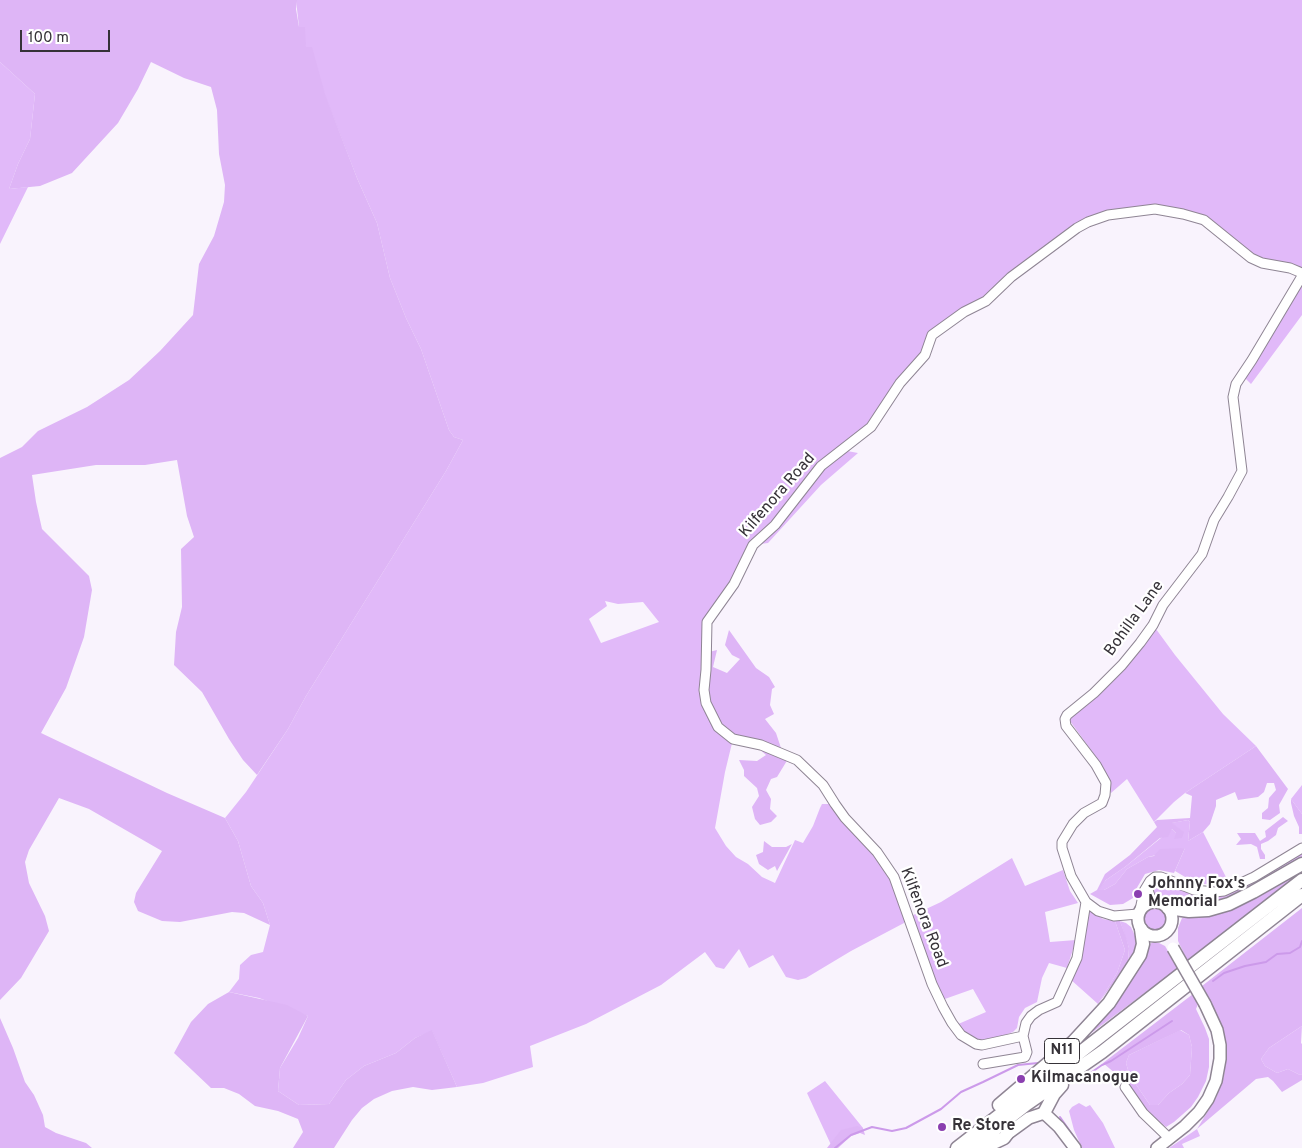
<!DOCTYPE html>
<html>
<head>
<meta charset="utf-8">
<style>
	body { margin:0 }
	#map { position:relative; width:1302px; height:1148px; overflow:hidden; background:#f9f3fd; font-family:Overpass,sans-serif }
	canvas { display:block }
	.scale { position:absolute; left:20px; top:30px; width:90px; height:22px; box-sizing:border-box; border:2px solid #363238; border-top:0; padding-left:6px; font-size:15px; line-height:18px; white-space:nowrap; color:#363238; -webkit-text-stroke:4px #fff; paint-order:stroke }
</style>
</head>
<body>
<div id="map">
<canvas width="1302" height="1148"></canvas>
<div class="scale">100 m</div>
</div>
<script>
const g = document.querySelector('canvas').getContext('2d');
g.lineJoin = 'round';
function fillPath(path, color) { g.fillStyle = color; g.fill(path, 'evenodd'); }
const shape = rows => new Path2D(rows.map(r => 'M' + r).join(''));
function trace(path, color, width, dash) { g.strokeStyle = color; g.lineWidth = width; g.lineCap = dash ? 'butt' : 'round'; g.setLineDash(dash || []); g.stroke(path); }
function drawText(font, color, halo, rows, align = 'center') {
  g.font = font + ' Overpass,sans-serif'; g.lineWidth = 4.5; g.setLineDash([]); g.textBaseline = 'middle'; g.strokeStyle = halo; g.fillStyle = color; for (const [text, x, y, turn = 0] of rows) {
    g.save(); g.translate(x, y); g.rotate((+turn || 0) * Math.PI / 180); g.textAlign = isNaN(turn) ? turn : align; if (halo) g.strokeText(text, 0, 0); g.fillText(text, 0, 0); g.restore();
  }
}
fillPath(shape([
	[296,0,1302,0,1302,315,1251,384,1244,377,1297,280,1295,272,1262,263,1213,226,1155,209,1088,222,998,290,935,332,927,351,878,418,842,450,858,453,821,485,768,543,753,545,713,613,706,648,733,739,725,772,715,828,726,846,736,857,748,864,762,877,775,883,795,840,803,843,813,826,820,808,822,804,829,804,880,860,895,888,905,921,904,923,851,951,806,978,798,980,786,977,773,955,749,968,739,949,724,969,716,967,705,952,661,985,586,1024,530,1046,533,1067,483,1083,457,1087,432,1031,415,1038,396,1053,364,1066,346,1080,329,1104,299,1105,278,1091,280,1068,298,1038,308,1016,259,998,229,992,239,979,240,965,251,955,263,952,270,925,263,903,251,886,238,841,225,818,246,792,288,729,306,696,446,471,463,440,454,437,449,430,421,349,406,318,390,278,377,223,357,178,306,47,299,27],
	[605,601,618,604,643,602,659,622,601,643,589,619,607,606],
	[0,62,35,94,30,139,18,164,9,189,28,187,0,244],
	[1156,629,1175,655,1223,714,1256,746,1185,793,1174,802,1154,822,1127,779,1111,793,1101,764,1070,721,1070,717,1129,662],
	[1302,785,1302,814,1291,799],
	[1188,820,1190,822,1188,841,1203,832,1228,881,1224,883,1214,885,1205,884,1192,881,1175,871,1185,848,1148,857,1127,869,1115,884,1104,890,1098,890,1106,880,1125,867,1172,829,1176,833,1183,832,1171,823],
	[1012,858,1025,886,1063,870,1070,891,1078,903,1045,912,1050,942,1076,940,1067,968,1049,963,1042,978,1037,1002,1025,1008,1019,1017,1017,1028,1013,1032,983,1043,973,1042,956,1025,986,1012,973,989,942,1000,911,916,941,902],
	[1158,881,1189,892,1187,905,1154,895,1151,889,1152,885],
	'1143 919a12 12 0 1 1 24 0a12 12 0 1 1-24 0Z',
	[1090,911,1103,919,1115,921,1125,950,1117,973,1098,1004,1070,979,1088,912],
	[1120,921,1126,923,1131,927,1136,938,1137,945,1128,963,1129,948],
	[1302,1026,1301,1043,1302,1044,1302,1074,1300,1075,1288,1069,1277,1073,1265,1066,1261,1059,1269,1048],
	[1180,1030,1189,1035,1192,1047,1190,1075,1182,1084,1169,1093,1158,1105,1150,1105,1135,1083,1128,1070,1126,1063,1129,1055],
	[825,1081,863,1128,848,1133,832,1147,807,1093],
	[1079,1103,1086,1107,1090,1105,1103,1123,1115,1148,1082,1148,1074,1130,1069,1111,1072,1107],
	[1197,1129,1200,1136,1182,1144,1184,1148,1169,1148]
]), '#e1b9f9');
fillPath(shape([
	[0,0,297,0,296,9,299,27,305,27,306,47,312,47,325,94,357,178,377,223,390,278,406,318,421,349,449,430,454,437,463,440,446,471,306,696,288,729,257,775,243,760,229,739,202,692,174,665,176,632,182,607,181,549,194,537,187,516,177,460,145,465,96,465,32,475,36,502,42,529,89,576,92,590,84,637,66,688,41,733,167,793,225,818,238,841,251,886,263,903,270,925,244,913,232,912,180,922,162,921,138,911,134,902,136,893,162,851,89,809,59,798,29,850,25,862,29,883,45,916,49,931,21,978,0,1000,0,458,22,447,38,431,87,407,129,380,160,351,193,315,199,264,214,236,224,202,225,185,219,154,217,110,211,87,184,78,151,62,138,89,118,123,72,173,40,186,9,189,18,164,30,139,35,94,0,62],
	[729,630,756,668,769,677,775,687,772,689,770,705,774,714,765,719,776,733,782,751,737,739,720,726,708,703,709,652,717,650,713,667,727,673,740,659,732,655,725,645],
	[1256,746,1288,789,1279,805,1280,813,1270,820,1262,819,1262,813,1268,808,1269,798,1276,790,1274,783,1267,783,1264,792,1258,797,1238,800,1235,792,1216,800,1216,806,1210,824,1203,832,1188,841,1190,822,1188,820,1172,823,1184,832,1182,838,1174,839,1176,833,1172,829,1168,837,1160,838,1125,867,1106,880,1099,890,1104,890,1115,884,1127,869,1148,857,1154,856,1160,849,1185,848,1174,873,1159,870,1145,874,1135,891,1133,898,1123,904,1110,905,1090,894,1097,890,1105,874,1130,855,1157,827,1154,822,1157,820,1190,818,1192,796,1185,793],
	[757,747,788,759,777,777,771,779,766,790,771,799,770,809,777,816,771,822,760,825,755,819,752,807,759,796,757,788,744,776,744,770,739,760,757,761,766,755],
	[1291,799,1302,814,1302,834,1299,834,1299,827,1294,816,1291,803],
	[1283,817,1288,821,1278,828,1276,835,1268,841,1261,844,1261,849,1265,855,1265,859,1260,859,1257,847,1251,844,1236,845,1241,839,1237,833,1255,833,1260,841,1266,837,1265,831],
	[764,841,772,847,786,847,792,844,777,871,775,866,768,870,759,864,756,855,763,852],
	[1302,851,1302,858,1297,861,1238,893,1207,904,1189,905,1191,893,1210,895],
	[1302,868,1302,872,1188,962,1178,941,1178,928,1182,918],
	[1302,908,1302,1026,1269,1048,1261,1059,1265,1066,1277,1073,1288,1069,1300,1075,1302,1074,1302,1080,1282,1092,1273,1081,1268,1077,1256,1079,1197,1129,1216,1098,1224,1076,1226,1055,1224,1038,1220,1022,1211,1002,1202,986],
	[1115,921,1120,921,1126,937,1129,948,1128,963,1098,1004,1117,973,1125,950],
	[1153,942,1159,943,1165,946,1178,968,1070,1049,1148,945],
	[229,992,287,1005,308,1016,280,1068,278,1091,299,1105,329,1104,346,1080,364,1066,396,1053,415,1038,432,1030,457,1087,432,1090,413,1087,392,1091,374,1099,362,1108,352,1120,334,1148,293,1148,303,1132,298,1119,278,1111,255,1106,239,1094,224,1088,211,1088,174,1053,191,1022,208,1004],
	[1193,994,1198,1004,1196,1009,1205,1028,1209,1039,1209,1067,1206,1081,1198,1097,1191,1107,1174,1122,1166,1127,1146,1111,1116,1074,1103,1063],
	[1181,1030,1189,1035,1192,1047,1190,1075,1182,1084,1169,1093,1158,1105,1150,1105,1135,1083,1128,1070,1126,1063,1129,1055],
	[0,1018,13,1048,25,1082,34,1095,43,1115,45,1127,56,1133,86,1143,92,1148,0,1148],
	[857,1126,863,1128,865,1135,860,1133,851,1136,838,1148,827,1148,841,1130]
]), '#deb5f6');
trace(shape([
	[1213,981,1224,973,1245,966,1266,962,1277,954,1290,953,1300,947,1302,941],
	[1079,1081,1102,1065,1111,1061,1172,1021],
	[1060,1117,1076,1140],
	[835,1148,851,1135,872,1127,892,1131,906,1128,941,1109,961,1092,983,1082,1018,1065,1038,1063]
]), '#cc9aea', 2);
const minor = shape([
	[1147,887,1152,902],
	[1140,910,1144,891,1150,881,1155,877,1161,877,1194,890,1215,892,1224,891,1254,877,1302,848],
	[1138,914,1114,916,1098,911,1086,902,1071,876,1062,848,1062,842,1073,824,1084,813,1102,803,1105,795,1106,783,1096,765,1066,726,1065,719,1067,715,1094,693,1122,665,1140,643,1153,625,1163,605,1202,554,1214,520,1228,497,1242,471,1233,397,1236,384,1252,360,1302,276],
	[1023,1036,982,1045,976,1044,961,1035,952,1023,943,1007,932,984,894,877,877,852,845,818,835,804,823,785,797,760,761,745,733,739,718,727,706,703,704,690,706,670,707,622,734,584,753,545,775,525,821,466,871,427,900,383,925,355,932,335,964,312,986,301,1011,277,1077,228,1088,222,1108,215,1155,209,1183,214,1204,220,1251,258,1262,263,1290,268,1302,273],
	[983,1064,1025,1057,1027,1052,1023,1036,1026,1023,1031,1016,1039,1010,1057,1002,1077,958,1086,902],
	[1125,1087,1143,1113,1169,1138]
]);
const major = shape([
	'1138 919a17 17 0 1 1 34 0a17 17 0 1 1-34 0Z',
	[1007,1134,1029,1118,1044,1113,1059,1127,1075,1148],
	[1157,1148,1185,1126,1199,1112,1208,1099,1216,1081,1220,1059,1220,1045,1217,1030,1205,1004]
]);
const highway = shape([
	[1168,908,1189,911,1208,910,1229,904,1253,892,1302,864],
	[999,1105,1073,1042,1109,1003,1140,955,1143,944,1141,929],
	[1044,1113,1054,1094,1062,1085],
	[957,1148,1302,880],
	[971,1148,1027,1104,1102,1052,1302,895],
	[983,1148,1004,1138,1007,1134]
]);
trace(minor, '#8f8594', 11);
trace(major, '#8f8594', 14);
trace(highway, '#8f8594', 15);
trace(minor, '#fff', 9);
trace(major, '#fff', 11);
trace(highway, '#fff', 12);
const majorBridge = shape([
	[1173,948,1205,1004]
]);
trace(majorBridge, '#8f8594', 14, []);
trace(majorBridge, '#fff', 11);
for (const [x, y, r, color] of [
	[1138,894,5,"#8b3fb0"],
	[1021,1079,5,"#8b3fb0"],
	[942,1127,5,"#8b3fb0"]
]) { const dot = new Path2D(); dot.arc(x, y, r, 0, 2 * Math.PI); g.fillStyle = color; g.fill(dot); trace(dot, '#fff', 2); }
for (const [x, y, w] of [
	[1062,1051,35]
]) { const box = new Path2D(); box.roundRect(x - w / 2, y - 12.5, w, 25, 4); g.fillStyle = '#fff'; g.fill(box); trace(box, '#363238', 1); }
drawText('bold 15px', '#363238', null, [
	["N11",1062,1051]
]);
drawText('16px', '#363238', '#fff', [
	["Kilfenora Road",778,496,-49],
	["Bohilla Lane",1135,619,-54],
	["Kilfenora Road",923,918,69]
]);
drawText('bold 16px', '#363238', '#fff', [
	["Johnny Fox's",1148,885],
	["Memorial",1148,903],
	["Kilmacanogue",1031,1079],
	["Re Store",952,1127]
], 'left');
</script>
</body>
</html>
